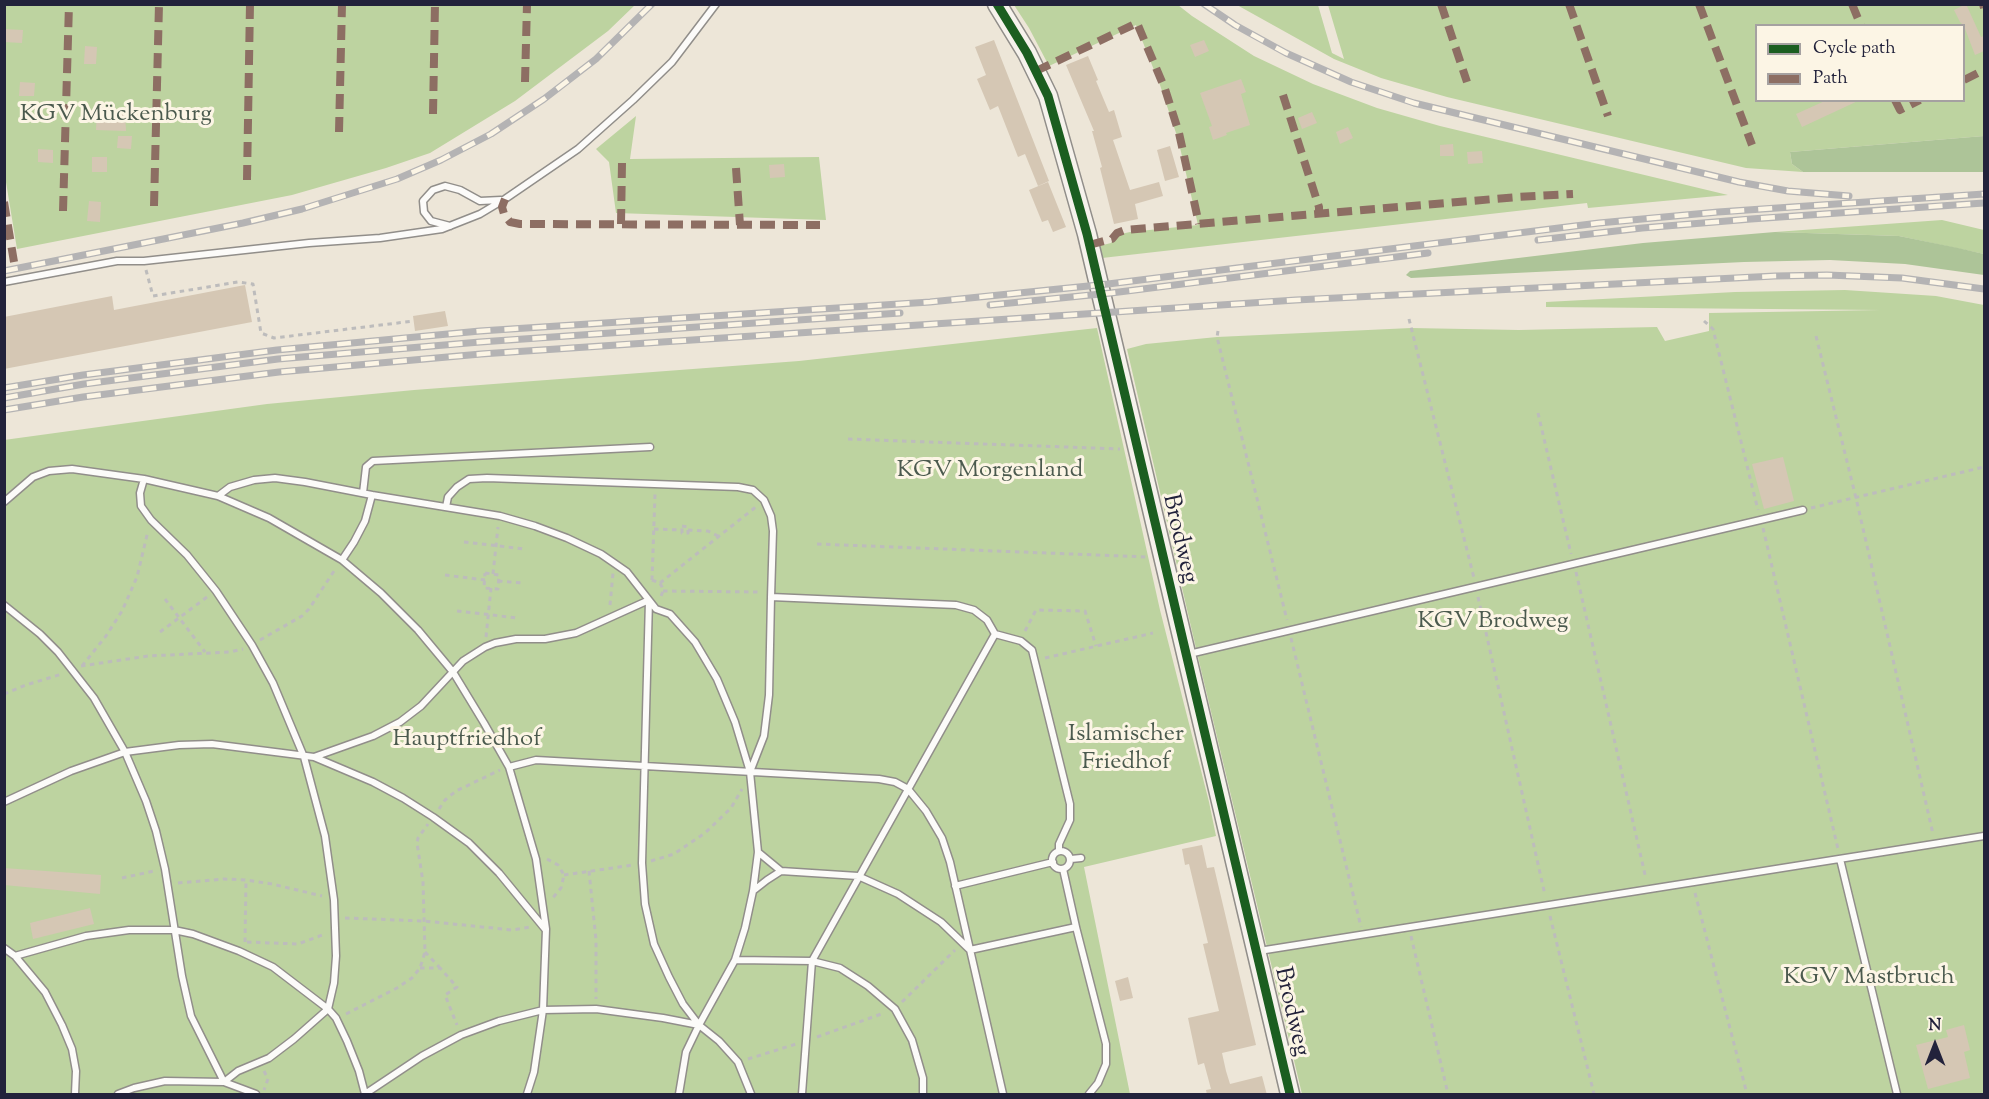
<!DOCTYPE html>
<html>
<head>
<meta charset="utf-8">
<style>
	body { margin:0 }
	#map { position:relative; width:1989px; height:1099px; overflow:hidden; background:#ede6d8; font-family:"Sorts Mill Goudy",serif }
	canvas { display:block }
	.frame { position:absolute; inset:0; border:6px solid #22223b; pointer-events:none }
	.legend { position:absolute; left:1755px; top:24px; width:210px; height:78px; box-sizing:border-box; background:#fcf5e5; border:2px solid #a5a1a1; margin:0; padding:8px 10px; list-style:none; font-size:18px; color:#22223b }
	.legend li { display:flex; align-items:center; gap:12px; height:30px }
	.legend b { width:30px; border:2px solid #a5a1a1 }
	.north { position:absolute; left:1905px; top:1015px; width:60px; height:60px; -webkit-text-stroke:4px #fcf5e5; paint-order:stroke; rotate:0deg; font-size:16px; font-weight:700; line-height:24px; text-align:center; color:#22223b }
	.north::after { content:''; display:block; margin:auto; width:21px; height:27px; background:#22223b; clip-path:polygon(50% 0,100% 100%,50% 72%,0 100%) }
</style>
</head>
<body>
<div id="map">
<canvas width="1989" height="1099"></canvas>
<div class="frame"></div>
<ul class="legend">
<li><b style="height:8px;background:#1b5e20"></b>Cycle path</li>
<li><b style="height:8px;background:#8d6e63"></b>Path</li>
</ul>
<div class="north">N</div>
</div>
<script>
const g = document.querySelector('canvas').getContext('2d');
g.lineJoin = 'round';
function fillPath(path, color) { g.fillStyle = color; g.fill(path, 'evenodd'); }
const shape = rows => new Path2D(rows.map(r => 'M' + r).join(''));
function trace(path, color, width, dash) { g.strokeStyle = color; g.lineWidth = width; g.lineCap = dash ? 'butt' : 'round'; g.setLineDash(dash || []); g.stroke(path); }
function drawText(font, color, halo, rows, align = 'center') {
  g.font = font + ' "Sorts Mill Goudy",serif'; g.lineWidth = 6; g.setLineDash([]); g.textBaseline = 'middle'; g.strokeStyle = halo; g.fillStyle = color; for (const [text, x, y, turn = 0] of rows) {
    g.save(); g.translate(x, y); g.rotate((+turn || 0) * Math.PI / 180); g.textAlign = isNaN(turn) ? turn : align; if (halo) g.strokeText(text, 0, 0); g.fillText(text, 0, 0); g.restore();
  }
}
fillPath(shape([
	[4,5,635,5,608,31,515,101,430,153,386,168,292,195,17,249,5,176],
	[1014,5,1178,5,1192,16,1254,56,1313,84,1377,108,1440,126,1728,195,1588,208,1587,203,1102,258,1099,246,1111,243,1114,238,1121,234,1130,232,1198,225,1178,139,1160,85,1136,25,1049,66,1029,28],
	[1237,5,1318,5,1332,53,1344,59,1328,5,1984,5,1984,136,1790,152,1792,164,1803,172,1746,168,1447,97,1381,78,1334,59],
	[1756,26,1964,26,1964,100,1756,100],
	[636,116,630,159,819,157,826,220,616,213,609,162,596,149],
	[1942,220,1984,230,1984,254,1899,236,1775,232],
	[1845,290,1936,296,1984,305,1984,1094,1302,1094,1198,657,1127,349,1146,344,1217,337,1411,328,1519,330,1657,327,1665,341,1709,331,1709,313,1880,310,1546,307,1546,302,1735,292],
	[1097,328,1160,610,1209,802,1216,836,1084,867,1130,1094,5,1094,4,440,267,404,414,390,799,361]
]), '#bdd3a0');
fillPath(shape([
	[1984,136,1984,172,1803,172,1792,164,1790,152],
	[1775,232,1899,236,1958,248,1984,254,1984,275,1905,264,1830,260,1744,262,1411,278,1406,275,1410,271,1643,243]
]), '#adc498');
fillPath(shape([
	[1966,4,1981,37,1984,36,1984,51,1975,55,1964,26,1960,22,1954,10],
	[4,29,23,30,22,43,4,42],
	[994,40,1049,181,1038,186,1025,154,1018,157,998,106,990,110,977,79,986,75,975,47],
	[1204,40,1209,51,1195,57,1190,45],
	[85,46,97,47,96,64,84,64],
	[1088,56,1098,80,1096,81,1109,112,1114,110,1122,137,1113,140,1130,190,1159,182,1163,196,1135,204,1138,219,1114,224,1100,168,1102,167,1092,131,1094,131,1066,65],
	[1241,79,1246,92,1241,94,1250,125,1226,133,1227,135,1213,140,1209,127,1212,126,1200,93],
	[20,82,35,83,34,96,19,96],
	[1827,100,1860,100,1802,127,1796,114],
	[97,112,125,112,126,131,96,130],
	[1312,112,1317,123,1302,129,1298,118],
	[1348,127,1353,138,1340,144,1336,132],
	[118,136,132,136,131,149,117,148],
	[1453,144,1454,156,1440,156,1440,145],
	[1170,146,1179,177,1165,181,1157,150],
	[38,149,53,150,53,163,38,162],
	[1482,151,1483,163,1468,164,1467,152],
	[92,157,107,157,107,172,92,172],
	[784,164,785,177,770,178,769,165],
	[1048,182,1066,227,1053,232,1048,220,1042,222,1029,190],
	[89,201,101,202,100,222,87,221],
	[245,285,252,322,4,369,4,317,112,296,114,310],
	[445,311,448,326,415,331,413,316],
	[1783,457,1794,501,1764,509,1752,464],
	[1202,845,1207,868,1214,867,1256,1045,1222,1053,1226,1071,1230,1084,1262,1076,1267,1095,1207,1095,1206,1090,1211,1089,1204,1063,1198,1065,1188,1018,1219,1011,1203,944,1208,943,1189,864,1185,865,1182,849],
	[4,868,101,875,100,894,4,885],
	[90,908,94,924,33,939,30,923],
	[1128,977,1133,998,1120,1001,1115,981],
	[1964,1025,1970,1050,1964,1052,1970,1078,1928,1089,1916,1045,1948,1037,1946,1030]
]), '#d5c7b4');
const lane = shape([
	[450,226,431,221,424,212,423,201,433,190,445,186,460,190,480,201,501,200],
	[4,282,117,261,144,261,309,243,380,238,442,229,480,214,505,199,578,149,633,100,672,62,716,4],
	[363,493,366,467,373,461,650,447],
	[218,496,230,487,254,480,275,478,305,482,372,495,500,516,535,526,567,538,601,554,627,572,656,609,670,614,695,642,717,679,735,722,750,772,758,852,753,891,745,928,735,960,699,1025,686,1052,679,1094],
	[4,502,33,477,49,471,72,469,144,479,218,496,269,518,342,560,381,593,418,630,453,672,484,723,509,767,536,859,546,929,543,1010,534,1072,527,1094],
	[446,507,448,497,457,487,469,479,487,478,738,487,753,490,764,500,771,516,773,531,771,597,956,605,974,610,987,620,995,634,812,961,802,1094],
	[342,560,354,542,365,521,372,495],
	[4,605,40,634,58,652,94,698,125,752,146,801,156,831,165,869,182,976,191,1016,224,1082,256,1094],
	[995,634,1021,641,1032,650,1070,804,1070,820,1059,844,1059,851],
	[1189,654,1803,510],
	[314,757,373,736,400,722,421,706,463,661,485,647,495,643,516,639,545,639,576,633,649,600,642,863,645,904,654,944,669,977,683,1004,699,1025],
	[509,767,536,760,879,779,895,782,908,789,926,811,942,838,950,862,1003,1094],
	[750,772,764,736,769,695,771,597],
	[4,802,71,771,125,752,179,745,212,744,314,757,373,782,403,798,433,817,469,843,499,873,545,929],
	'1052 860a9 9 0 1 1 18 0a9 9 0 1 1-18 0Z',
	[758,852,781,871],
	[1071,859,1081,858],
	[1840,859,1897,1094],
	[1063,869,1076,927,1106,1044,1106,1064,1098,1083,1089,1094],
	[955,886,1053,862],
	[753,891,767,880,781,871,858,876,898,894,941,922,970,950,1076,927],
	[4,948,15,956,45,992,62,1025,72,1049,76,1071,75,1094],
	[1259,951,1984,836],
	[15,956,86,936,129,930,174,930,193,934,239,951,273,967,328,1009,336,1018,347,1041,359,1071,365,1094],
	[735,960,812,961,840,968,868,986,895,1009,912,1040,923,1078,923,1094],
	[118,1094,134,1088,165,1081,224,1082,238,1071,269,1058,294,1039,328,1009,334,983,336,956,334,900,325,836,304,757,273,683,252,645,216,591,187,555,151,520,141,506,140,493,144,479],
	[365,1094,422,1056,461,1035,499,1021,543,1010,596,1009,663,1018,699,1025,719,1041,738,1062,751,1094]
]);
const secondary = shape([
	[997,4,1027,53,1048,96,1087,234,1290,1094]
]);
trace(lane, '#918e8a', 9);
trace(secondary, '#918e8a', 21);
trace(shape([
	[146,270,153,296,238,282,253,284,261,333,274,338,414,321],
	[1409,319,1474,578],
	[1704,321,1713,329,1758,510],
	[1218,331,1217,337,1287,620],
	[1816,336,1856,498,1933,834],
	[1538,413,1571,554],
	[848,439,1120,449],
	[1811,508,1984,467],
	[682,526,688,527,688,533,682,533,682,526],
	[1763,528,1838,849],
	[654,529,682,530],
	[688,530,708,531,718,536],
	[464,542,525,549],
	[817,544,1148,557],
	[1576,572,1646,879],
	[485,573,499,575,498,589,484,588,485,573],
	[493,574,498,527],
	[445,575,485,580],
	[652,580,655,494],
	[652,580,660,583,662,587,663,591,660,599],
	[498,581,522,583],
	[660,583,757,506],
	[663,591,760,592],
	[1478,597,1545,895],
	[165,599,205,652],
	[610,605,613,573],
	[457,611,518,618],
	[1025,631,1036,610,1085,611,1096,646],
	[160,632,207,597],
	[486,637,491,588],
	[1291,638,1361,927],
	[260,640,302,616,309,609,336,568],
	[1045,658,1153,633],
	[81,666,148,656,230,652,243,649],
	[82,666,106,636,122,611,137,577,148,531],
	[4,694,26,685,62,674],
	[439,809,445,800,456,791,500,770],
	[547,859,558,865,564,875,561,888,551,900],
	[651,861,674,854,705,833,731,808,742,789],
	[589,871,596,940,596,999],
	[564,875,633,865],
	[122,878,154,871],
	[178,883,224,879,246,880,272,884,322,896],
	[1695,893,1747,1094],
	[1550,916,1594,1094],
	[345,918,424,921,512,930,530,927],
	[1411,936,1448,1094],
	[245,942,246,880],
	[247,942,298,944,325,934],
	[425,952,440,968],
	[420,968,440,968,457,987,445,995,457,1025],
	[902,1002,955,950],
	[346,1014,397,988,412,978,420,968,425,952,423,882,417,843,418,838,428,824],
	[817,1037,884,1013],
	[748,1059,796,1044],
	[264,1071,268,1079,264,1090]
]), '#bdbcbc', 3, [4.5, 4.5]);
trace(lane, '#fcfbf9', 6);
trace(secondary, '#f6f2ec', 18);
const rail = shape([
	[1204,4,1235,25,1286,53,1351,82,1414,103,1739,182,1788,191,1849,196],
	[1538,240,1642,228,1751,219,1984,203],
	[4,271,243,223,302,209,397,179,441,160,491,134,544,99,596,59,652,4],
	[990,305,1111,293,1428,253],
	[4,388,83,375,277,350,480,331,930,302,1108,284,1599,223,1718,212,1984,194],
	[4,398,84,384,278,359,480,342,900,313],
	[4,410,83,397,279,372,481,354,1296,300,1775,276,1827,275,1902,278,1984,289]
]);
trace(rail, '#b4b3b4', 7);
trace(rail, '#fcf5e5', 4.5, [14]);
trace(shape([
	[1441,4,1467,82],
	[1569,4,1608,116],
	[1699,4,1752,145],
	[1852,4,1861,26],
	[1983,4,1984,8],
	[1036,71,1137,23,1165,89,1179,133,1199,224],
	[1964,80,1984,70],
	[525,82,527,4],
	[1283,95,1319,207,1319,214],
	[1895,100,1900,110,1920,100],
	[433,114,435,4],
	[339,132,342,4],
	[736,168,740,225],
	[247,180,250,4],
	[505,199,502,207,504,214,510,222,520,224,820,225],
	[4,202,14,262],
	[154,206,159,4],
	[63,211,69,4],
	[621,224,622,163],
	[1089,245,1112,239,1117,233,1125,230,1518,197,1573,194]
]), '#8d6e63', 8, [15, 8]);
trace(shape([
	[997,4,1027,53,1048,96,1087,234,1290,1094]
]), '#1b5e20', 9);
drawText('24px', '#4b5a4e', '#fcf5e5', [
	["KGV Mückenburg",116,116],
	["KGV Morgenland",990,472],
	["KGV Brodweg",1493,623],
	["Islamischer",1126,736],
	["Friedhof",1126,764],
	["Hauptfriedhof",467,741],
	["KGV Mastbruch",1869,979]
]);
drawText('24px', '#22223b', '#fcf5e5', [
	["Brodweg",1178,539,77],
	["Brodweg",1290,1012,77]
]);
</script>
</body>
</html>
